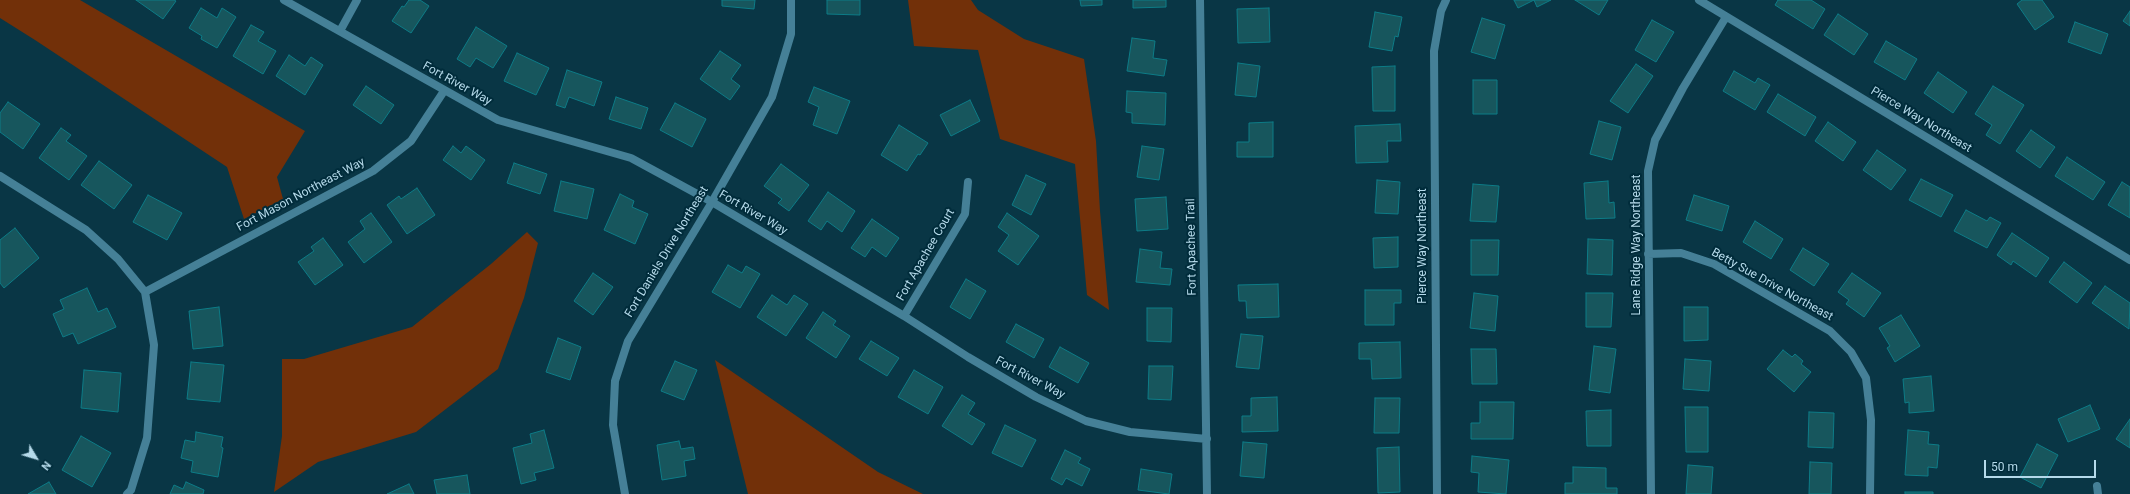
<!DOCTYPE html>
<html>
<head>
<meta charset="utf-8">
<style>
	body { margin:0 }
	#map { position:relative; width:2130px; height:494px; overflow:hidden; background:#093645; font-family:Roboto,sans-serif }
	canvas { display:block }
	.north { position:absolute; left:16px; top:438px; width:40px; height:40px; -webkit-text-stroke:3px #002c3b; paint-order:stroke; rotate:128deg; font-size:11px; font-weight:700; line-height:16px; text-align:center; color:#b5daea }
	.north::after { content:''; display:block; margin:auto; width:14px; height:18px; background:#b5daea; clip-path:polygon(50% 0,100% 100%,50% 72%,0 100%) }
	.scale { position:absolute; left:1984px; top:460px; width:112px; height:18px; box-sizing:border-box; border:2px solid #b5daea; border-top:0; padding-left:5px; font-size:12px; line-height:14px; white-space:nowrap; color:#b5daea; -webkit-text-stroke:3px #002c3b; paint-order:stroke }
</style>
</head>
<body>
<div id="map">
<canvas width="2130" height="494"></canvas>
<div class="north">N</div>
<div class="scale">50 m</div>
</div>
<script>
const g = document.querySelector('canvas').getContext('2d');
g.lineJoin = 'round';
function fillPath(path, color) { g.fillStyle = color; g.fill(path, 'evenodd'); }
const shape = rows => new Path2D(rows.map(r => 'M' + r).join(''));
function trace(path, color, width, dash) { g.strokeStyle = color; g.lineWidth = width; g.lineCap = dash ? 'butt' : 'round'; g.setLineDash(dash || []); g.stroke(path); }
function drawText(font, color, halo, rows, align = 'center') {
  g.font = font + ' Roboto,sans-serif'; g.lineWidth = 4; g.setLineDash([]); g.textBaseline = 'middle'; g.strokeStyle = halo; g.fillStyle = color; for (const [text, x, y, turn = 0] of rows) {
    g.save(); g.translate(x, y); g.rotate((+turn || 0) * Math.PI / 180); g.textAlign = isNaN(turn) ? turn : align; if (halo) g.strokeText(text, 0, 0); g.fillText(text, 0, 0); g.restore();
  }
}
fillPath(shape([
	[0,0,80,0,305,131,277,177,283,199,244,219,227,167,35,40,0,18],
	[908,0,971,0,978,10,1024,39,1084,59,1096,141,1100,211,1109,310,1087,295,1075,164,1000,139,978,50,914,46],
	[527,232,538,243,524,298,498,369,416,432,318,462,274,492,282,436,282,359,304,359,412,327,491,264],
	[715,360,878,472,923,494,748,494]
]), '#723009');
const building = shape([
	[136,0,174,0,176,1,163,19,136,0],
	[409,0,420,0,429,6,411,33,392,21,402,6,404,7,409,0],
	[722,0,755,0,754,9,722,6,722,0],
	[827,0,860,0,860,15,827,14,827,0],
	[1080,0,1102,0,1102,5,1081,6,1080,0],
	[1133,0,1166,0,1166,7,1133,8,1133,0],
	[1514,0,1551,0,1537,7,1534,0,1518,8,1514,0],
	[1575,0,1608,0,1599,15,1575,0],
	[1778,0,1811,0,1825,9,1813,29,1775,5,1778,0],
	[2022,0,2042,0,2054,17,2035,30,2017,4,2022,0],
	[201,8,217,18,222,8,236,17,217,48,201,39,202,36,189,28,201,8],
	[1269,8,1270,42,1238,43,1237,9,1269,8],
	[2130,11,2130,26,2123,21,2130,11],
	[1375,12,1402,17,1398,37,1395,36,1392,51,1369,47,1375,12],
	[1838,14,1868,34,1854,55,1824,35,1838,14],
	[1482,18,1505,25,1495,59,1471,52,1482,18],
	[1652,20,1674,32,1656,62,1635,50,1652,20],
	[2075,22,2108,34,2101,54,2068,42,2075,22],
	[251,25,264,32,258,41,276,51,263,74,233,56,251,25],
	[476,27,507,46,493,68,476,58,470,67,457,59,476,27],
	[1132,38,1155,41,1153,58,1167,60,1164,76,1127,71,1132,38],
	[1886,41,1917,59,1905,80,1874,62,1886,41],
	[720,51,741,65,731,79,740,86,730,100,700,79,720,51],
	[517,53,549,68,536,95,504,81,517,53],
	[289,55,305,66,311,57,323,65,305,95,276,76,289,55],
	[1238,63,1260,66,1256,97,1235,95,1238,63],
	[1636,64,1653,76,1628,113,1610,101,1636,64],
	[1395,66,1395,111,1373,111,1372,67,1395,66],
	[567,70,602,82,594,106,569,97,565,108,556,105,567,70],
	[1734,71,1755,83,1758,78,1770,85,1755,110,1723,91,1734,71],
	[1938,72,1967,92,1953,113,1924,93,1938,72],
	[1473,80,1497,80,1497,114,1473,114,1473,80],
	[366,86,394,105,381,124,353,105,366,86],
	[1993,86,2024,105,2000,144,1986,135,1992,125,1975,114,1993,86],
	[814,87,850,101,837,134,813,125,819,107,808,102,814,87],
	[1127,91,1166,93,1165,125,1132,123,1132,113,1126,112,1127,91],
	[1778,94,1816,117,1805,136,1767,112,1778,94],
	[616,97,648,108,641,129,609,119,616,97],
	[970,100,980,121,951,136,940,115,970,100],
	[8,102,40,124,23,149,0,132,0,113,8,102],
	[675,103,706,119,692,147,660,130,675,103],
	[1599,121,1621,127,1612,160,1590,154,1599,121],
	[1273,122,1273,157,1237,157,1237,142,1249,142,1249,123,1273,122],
	[1828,122,1856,142,1843,161,1815,141,1828,122],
	[1400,124,1401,141,1387,141,1388,162,1356,163,1355,126,1400,124],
	[899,125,928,143,920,155,918,154,907,171,881,155,899,125],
	[61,128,71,135,66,141,87,156,69,180,39,158,61,128],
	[2031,130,2055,147,2040,168,2016,151,2031,130],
	[453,146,461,153,466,146,485,160,471,180,443,160,453,146],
	[1142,146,1164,149,1159,180,1137,177,1142,146],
	[1877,150,1906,170,1891,190,1863,170,1877,150],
	[2067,157,2105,182,2093,200,2055,176,2067,157],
	[99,161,132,185,114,209,81,185,99,161],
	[514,163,547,174,540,194,507,183,514,163],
	[781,164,809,185,789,211,778,203,782,199,764,186,781,164],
	[1026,175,1046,184,1031,215,1012,205,1026,175],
	[1921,179,1953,195,1941,217,1909,200,1921,179],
	[1377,180,1400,182,1398,214,1375,213,1377,180],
	[561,181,594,189,587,219,554,211,561,181],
	[1608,181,1609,203,1614,202,1615,218,1586,219,1584,183,1608,181],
	[2122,182,2130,187,2130,218,2108,205,2122,182],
	[1473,184,1499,186,1496,222,1470,221,1473,184],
	[417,188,435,215,407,234,387,205,399,196,401,199,417,188],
	[828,192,855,211,842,232,827,221,821,230,808,221,828,192],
	[620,194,634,201,632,207,648,214,635,244,604,230,620,194],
	[148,195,182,213,167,240,133,222,148,195],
	[1694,195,1729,206,1722,231,1686,220,1694,195],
	[1166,197,1168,229,1137,231,1135,199,1166,197],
	[1966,210,1987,221,1990,217,2001,223,1987,248,1954,231,1966,210],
	[371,213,392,242,364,263,348,242,365,229,360,221,371,213],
	[1007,213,1039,236,1018,265,998,251,1009,235,998,227,1007,213],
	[872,219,899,238,886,257,872,247,865,257,851,248,872,219],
	[1755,221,1783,239,1771,259,1743,242,1755,221],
	[15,228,39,258,4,288,0,283,0,240,15,228],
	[2012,233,2049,258,2036,277,2013,261,2011,265,1997,255,2012,233],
	[1398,237,1398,267,1374,268,1373,238,1398,237],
	[323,238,343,265,315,285,298,262,314,251,311,247,323,238],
	[1588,239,1613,240,1612,275,1587,274,1588,239],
	[1471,240,1499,240,1498,275,1471,275,1471,240],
	[1803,248,1829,264,1814,286,1790,270,1803,248],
	[1140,249,1162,252,1160,268,1172,269,1170,285,1136,282,1140,249],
	[2064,262,2092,283,2077,303,2049,282,2064,262],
	[728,265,742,273,746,266,760,274,740,308,712,292,728,265],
	[593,273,613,287,593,315,574,301,593,273],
	[1852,273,1881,293,1864,317,1846,304,1849,300,1838,292,1852,273],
	[966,279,986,291,970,319,950,307,966,279],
	[1278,284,1279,317,1247,318,1246,301,1239,301,1238,285,1278,284],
	[2105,286,2130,303,2129,329,2092,303,2105,286],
	[87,288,98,312,107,308,116,327,78,344,73,333,63,337,53,314,64,309,60,300,87,288],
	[1365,290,1401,290,1401,303,1394,303,1394,325,1365,325,1365,290],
	[1474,293,1498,296,1495,331,1470,328,1474,293],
	[1586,293,1613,293,1611,327,1586,327,1586,293],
	[772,295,787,305,794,295,808,304,786,336,757,317,772,295],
	[219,307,223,346,193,349,189,311,219,307],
	[1684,307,1708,307,1708,340,1684,341,1684,307],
	[1147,308,1172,308,1171,342,1147,341,1147,308],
	[823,312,836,321,833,325,850,336,836,358,806,338,823,312],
	[1901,315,1920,346,1895,362,1887,348,1890,346,1879,328,1901,315],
	[1016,324,1044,339,1034,358,1006,342,1016,324],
	[1241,334,1263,336,1259,369,1236,367,1241,334],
	[558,338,581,347,570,380,546,372,558,338],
	[871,341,899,358,887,376,859,359,871,341],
	[1400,342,1401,378,1372,379,1371,359,1359,359,1359,343,1400,342],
	[1594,346,1616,349,1610,393,1589,390,1594,346],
	[1060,347,1089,363,1078,383,1049,367,1060,347],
	[1471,349,1496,349,1497,384,1472,384,1471,349],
	[1783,350,1792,357,1795,354,1803,361,1801,364,1811,372,1794,392,1767,369,1783,350],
	[1685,359,1711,361,1709,391,1683,389,1685,359],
	[675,361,697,370,684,400,661,391,675,361],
	[191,362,224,365,220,402,187,399,191,362],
	[1149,366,1173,366,1171,400,1148,399,1149,366],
	[84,370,121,373,118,412,81,408,84,370],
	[914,370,943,387,928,414,898,397,914,370],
	[1931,376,1934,411,1909,413,1909,402,1905,403,1903,379,1931,376],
	[962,395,975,403,968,414,985,424,972,445,942,426,962,395],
	[1277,397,1278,431,1242,432,1242,416,1251,416,1251,398,1277,397],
	[1375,398,1400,398,1399,433,1374,433,1375,398],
	[1480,402,1514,402,1513,439,1471,439,1471,423,1480,423,1480,402],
	[2090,405,2100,429,2068,442,2058,419,2090,405],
	[1685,407,1708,407,1708,452,1686,452,1685,407],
	[1611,410,1611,446,1587,446,1586,411,1611,410],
	[1809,412,1834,413,1833,448,1808,447,1809,412],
	[2130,419,2130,448,2116,439,2130,419],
	[1005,425,1036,440,1022,467,992,453,1005,425],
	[544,430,554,468,534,473,536,480,521,484,513,448,532,443,530,434,544,430],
	[1908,430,1929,432,1928,444,1939,445,1937,468,1928,467,1928,476,1905,475,1908,430],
	[196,432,223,437,221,447,223,448,218,477,191,472,193,461,181,458,185,440,195,442,196,432],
	[81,436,111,453,92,487,62,470,81,436],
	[679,441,681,449,693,447,695,459,684,461,686,476,662,480,657,445,679,441],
	[1243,442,1267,444,1264,478,1240,476,1243,442],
	[2037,444,2058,455,2041,488,2020,477,2037,444],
	[1399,447,1400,492,1378,493,1377,448,1399,447],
	[1065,450,1081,458,1078,463,1090,469,1082,486,1066,478,1062,485,1051,479,1065,450],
	[1472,456,1509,460,1506,494,1478,492,1479,473,1471,472,1472,456],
	[1810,462,1832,463,1831,494,1809,494,1810,462],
	[1688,465,1713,467,1711,494,1686,494,1688,465],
	[1573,467,1606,468,1606,488,1617,488,1617,494,1565,494,1565,483,1573,483,1573,467],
	[1141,469,1172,474,1169,494,1138,490,1141,469],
	[467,475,470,494,437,494,434,480,467,475],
	[49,482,56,494,28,494,49,482],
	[186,482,204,490,203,494,170,494,174,485,183,489,186,482],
	[409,484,414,494,387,494,409,484],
	[1905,492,1933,492,1933,494,1905,494,1905,492]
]);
fillPath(building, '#17565d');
trace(building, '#0d7c87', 1);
trace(shape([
	[284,0,498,120,631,158,712,202,904,316,968,357,1036,397,1086,421,1130,432,1207,439],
	[1200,0,1207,494],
	[1699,0,2130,260],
	[340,31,357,0],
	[0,176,86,230,118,259,145,292,154,345,147,438,131,490,127,494],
	[1648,254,1681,253,1714,264,1830,331,1851,352,1866,378,1871,420,1870,494],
	[145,292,373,171,411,141,444,91],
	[904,316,965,214,968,182],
	[2097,486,2098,494],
	[625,494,613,425,615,381,628,341,712,202,772,97,791,34,791,0],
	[1437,494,1434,51,1441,11,1446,0],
	[1651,494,1648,171,1655,140,1683,88,1726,17]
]), '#458097', 8);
drawText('12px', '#b5daea', '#002c3b', [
	["Fort River Way",457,84,29],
	["Pierce Way Northeast",1921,120,31],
	["Fort Mason Northeast Way",301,195,-28],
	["Fort River Way",753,213,30],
	["Lane Ridge Way Northeast",1637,245,-90],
	["Pierce Way Northeast",1423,246,-90],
	["Fort Apachee Trail",1192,247,-91],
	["Fort Daniels Drive Northeast",667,252,-59],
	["Fort Apachee Court",926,255,-60],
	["Betty Sue Drive Northeast",1772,285,29],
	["Fort River Way",1030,378,28]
]);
</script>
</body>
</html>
